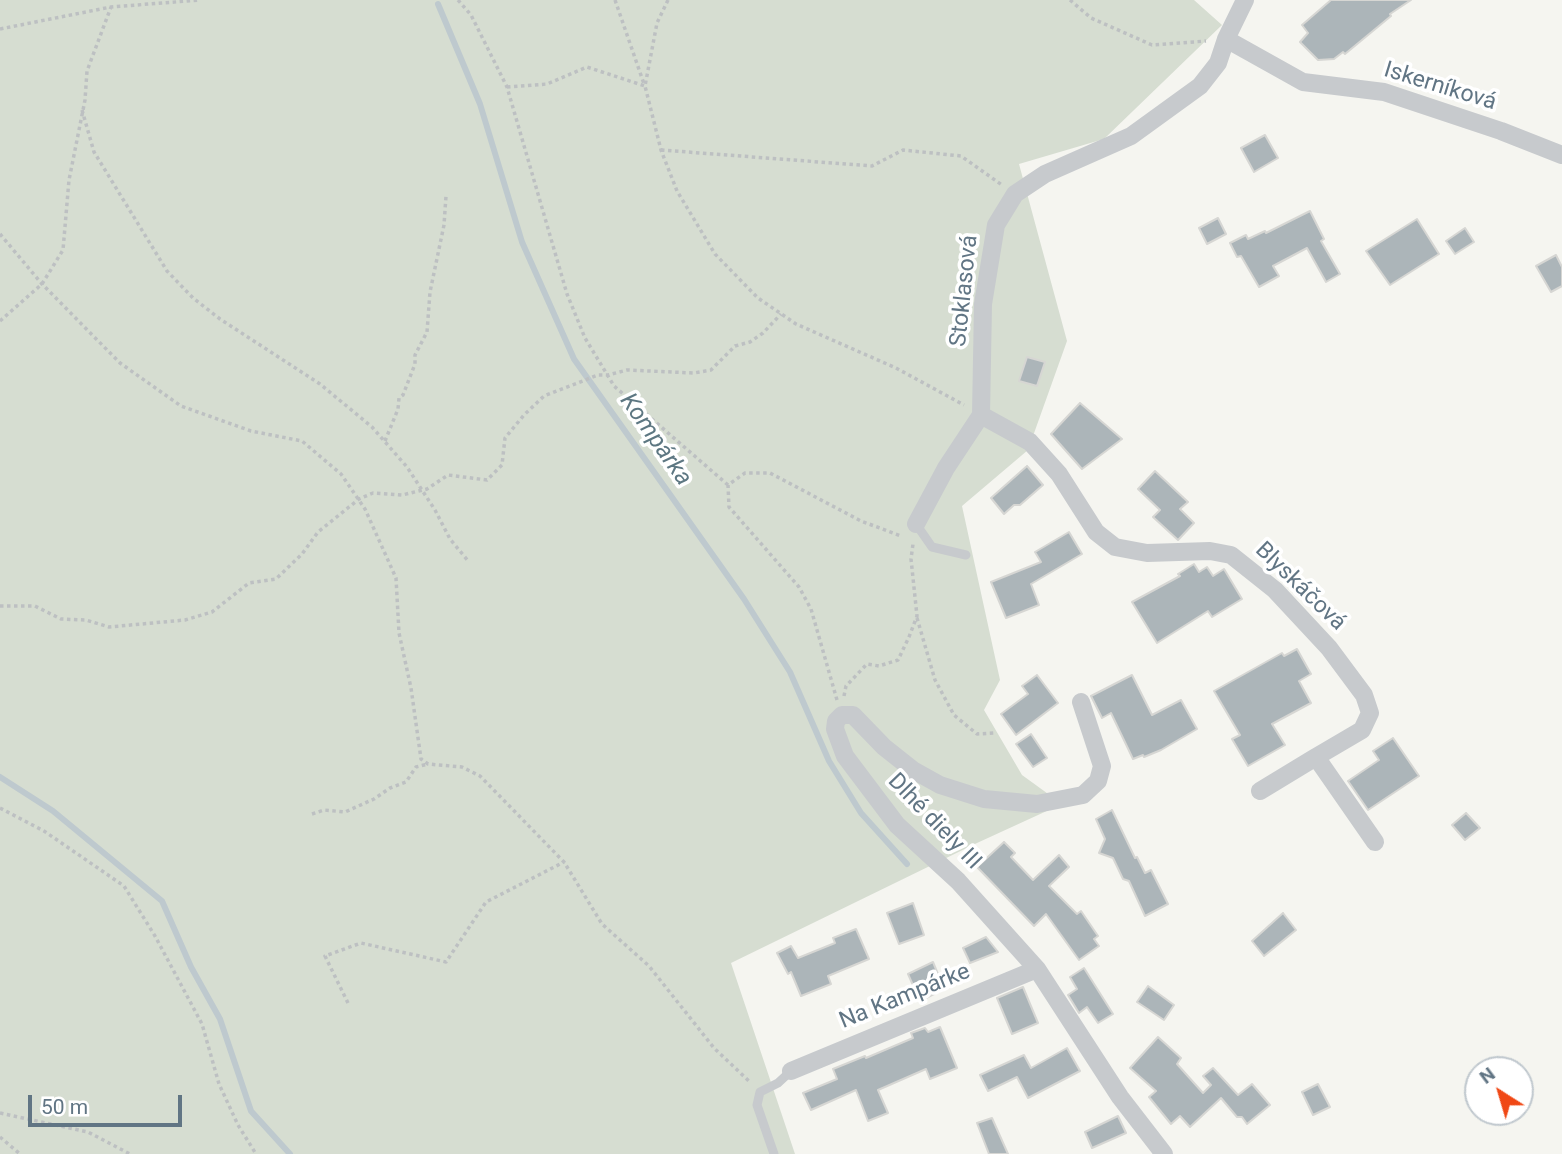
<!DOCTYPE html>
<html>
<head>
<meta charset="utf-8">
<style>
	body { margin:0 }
	#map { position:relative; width:1562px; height:1154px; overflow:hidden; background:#f5f5f0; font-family:Roboto,sans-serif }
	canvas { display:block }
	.north { position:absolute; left:1464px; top:1056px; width:70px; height:70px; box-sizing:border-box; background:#fff; border:2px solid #c0c8ce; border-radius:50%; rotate:323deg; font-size:19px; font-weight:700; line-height:28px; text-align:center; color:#617584 }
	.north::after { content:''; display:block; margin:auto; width:24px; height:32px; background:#f04815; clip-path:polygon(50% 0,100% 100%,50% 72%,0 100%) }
	.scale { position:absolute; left:28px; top:1095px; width:154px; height:32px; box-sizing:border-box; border:4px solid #617584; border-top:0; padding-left:9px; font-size:21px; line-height:24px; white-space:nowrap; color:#617584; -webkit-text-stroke:5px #fff; paint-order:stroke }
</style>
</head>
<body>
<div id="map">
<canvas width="1562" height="1154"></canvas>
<div class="north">N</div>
<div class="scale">50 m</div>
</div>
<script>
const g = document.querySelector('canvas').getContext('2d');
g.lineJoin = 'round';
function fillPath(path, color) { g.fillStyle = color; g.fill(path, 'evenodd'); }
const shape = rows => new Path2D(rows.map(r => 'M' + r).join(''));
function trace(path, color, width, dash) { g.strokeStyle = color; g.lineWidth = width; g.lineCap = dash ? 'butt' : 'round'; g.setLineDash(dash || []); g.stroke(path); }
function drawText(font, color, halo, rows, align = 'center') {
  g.font = font + ' Roboto,sans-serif'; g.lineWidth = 7; g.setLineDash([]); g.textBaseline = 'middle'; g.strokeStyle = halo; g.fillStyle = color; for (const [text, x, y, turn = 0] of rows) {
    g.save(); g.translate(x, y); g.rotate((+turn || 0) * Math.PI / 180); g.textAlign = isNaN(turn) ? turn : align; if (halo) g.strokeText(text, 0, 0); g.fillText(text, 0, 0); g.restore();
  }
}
fillPath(shape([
	[0,0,1194,0,1222,25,1104,139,1019,164,1067,341,1028,450,962,506,1000,680,984,710,1022,775,1062,804,977,843,731,963,795,1154,0,1154]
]), '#d6ddd1');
trace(shape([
	[438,4,480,104,522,242,574,359,744,599,790,672,829,761,861,813,907,864],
	[0,777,53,811,162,901,191,967,220,1019,251,1111,290,1154]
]), '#bec9ce', 6);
const building = shape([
	[1331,0,1411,0,1390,14,1391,16,1345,54,1343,52,1334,59,1318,60,1300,42,1308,33,1302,25,1331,0],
	[1265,135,1278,158,1254,172,1241,148,1265,135],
	[1310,211,1324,239,1321,241,1340,274,1326,282,1307,248,1273,266,1279,276,1259,287,1241,256,1237,257,1230,243,1246,235,1248,239,1265,231,1266,233,1310,211],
	[1218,218,1226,234,1207,244,1199,228,1218,218],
	[1417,219,1439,254,1390,285,1366,251,1417,219],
	[1465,228,1474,242,1455,254,1446,241,1465,228],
	[1556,255,1562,267,1562,286,1551,292,1536,266,1556,255],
	[1027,357,1045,362,1037,386,1019,381,1027,357],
	[1080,403,1122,439,1082,469,1051,434,1080,403],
	[1027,466,1043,485,1020,505,1014,505,1004,514,991,498,1027,466],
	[1155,471,1188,502,1180,509,1194,523,1178,540,1153,517,1160,510,1138,489,1155,471],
	[1069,532,1082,554,1031,584,1039,605,1006,618,991,582,1041,562,1035,552,1069,532],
	[1194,564,1199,572,1207,567,1213,576,1224,569,1242,599,1212,617,1208,611,1157,643,1132,602,1180,576,1178,574,1194,564],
	[1297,649,1311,674,1299,681,1311,703,1272,724,1285,745,1248,766,1232,739,1240,735,1214,691,1282,653,1284,656,1297,649],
	[1037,675,1058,703,1016,735,1001,714,1028,694,1022,686,1037,675],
	[1132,675,1152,715,1181,700,1197,729,1161,750,1144,757,1143,755,1133,759,1111,713,1102,718,1091,696,1132,675],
	[1031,734,1047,758,1033,767,1016,744,1031,734],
	[1393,738,1419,776,1368,810,1348,781,1379,760,1373,751,1393,738],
	[1112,810,1135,858,1137,857,1145,873,1151,870,1168,904,1145,916,1129,881,1123,879,1113,858,1099,853,1105,839,1096,819,1112,810],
	[1466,813,1480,828,1465,840,1452,825,1466,813],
	[1004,842,1015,853,1011,857,1033,880,1059,855,1069,867,1049,886,1077,914,1081,911,1098,936,1094,939,1099,946,1079,960,1046,914,1034,926,977,867,1004,842],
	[913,903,924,935,899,944,887,913,913,903],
	[1283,913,1296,930,1264,956,1252,941,1283,913],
	[856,929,869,959,828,976,831,984,801,996,791,972,788,974,777,953,791,946,798,958,835,943,833,938,856,929],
	[986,937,998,952,970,963,963,948,986,937],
	[933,962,944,989,920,1001,908,974,933,962],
	[1084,968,1113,1014,1098,1023,1087,1007,1079,1013,1068,995,1077,989,1070,977,1084,968],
	[1148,986,1174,1005,1164,1020,1137,1002,1148,986],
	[1023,987,1038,1023,1012,1034,997,998,1023,987],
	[940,1027,957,1068,930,1079,926,1069,878,1090,888,1113,868,1121,856,1090,811,1110,803,1093,837,1079,833,1069,865,1056,866,1058,913,1038,911,1033,925,1028,928,1032,940,1027],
	[1158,1037,1181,1058,1177,1064,1203,1093,1211,1085,1203,1076,1213,1068,1238,1095,1252,1084,1270,1105,1247,1124,1242,1117,1237,1117,1221,1098,1190,1127,1180,1116,1171,1124,1149,1097,1156,1091,1130,1068,1158,1037],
	[1067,1048,1080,1071,1028,1098,1017,1077,988,1091,980,1075,1024,1055,1031,1068,1067,1048],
	[1318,1084,1330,1107,1313,1115,1302,1092,1318,1084],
	[1118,1116,1126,1133,1092,1148,1085,1132,1118,1116],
	[992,1118,1008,1154,989,1154,977,1123,992,1118]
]);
fillPath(building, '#acb5b9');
trace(building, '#d6d6d3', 2);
trace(shape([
	[458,0,471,15,507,87,567,294,585,338,614,386,728,485],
	[615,0,644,84],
	[668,0,657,23,645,86,661,150,677,191,715,254,758,298,796,324,896,368,964,405],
	[1070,0,1091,18,1152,45,1206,41],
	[0,29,111,7,200,0],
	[507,87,547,84,587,67,645,86],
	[82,110,94,152,167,271,193,298,220,319,320,384,372,427,407,467,435,510,450,539,469,562],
	[661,150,872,166,903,150,961,156,1002,185],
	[0,234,42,284,120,363,181,406,251,431,302,441,341,474,365,509,396,578,399,633,411,688,421,759,428,764,462,767,480,776,564,862,602,924,649,966,714,1048,751,1083],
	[0,321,42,284,63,250,69,180,85,100,87,71,111,7],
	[385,441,398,409,399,398,403,395,415,364,415,355,427,332,430,292,444,225,446,196],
	[0,606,35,606,61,619,86,620,109,627,185,620,212,612,249,583,276,579,302,554,318,532,359,499,373,493,402,495,427,489,448,475,487,480,502,465,505,438,524,415,544,396,598,375,608,375,627,370,694,373,711,370,735,346,750,342,763,333,781,314],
	[917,618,935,680,954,715,977,734,994,733],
	[844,696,846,686,867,664,879,666,898,660,909,637,917,616,911,559,913,544],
	[837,700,811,609,799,587,729,507,728,485,745,473,770,473,861,521,901,536],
	[0,808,44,831,124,886,155,936,202,1024,219,1084,238,1125,256,1154],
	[312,814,324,810,345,812,374,799,390,788,406,782,416,767,428,764],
	[348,1003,325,956,361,943,446,962,486,902,564,862],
	[0,1113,88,1132,130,1154],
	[0,1137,20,1154]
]), '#bdc0c2', 3.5, [3.5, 3.5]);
trace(shape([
	[916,524,932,547,966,555],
	[774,1154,757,1105,760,1092,778,1083,791,1071]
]), '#c7cacd', 9);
trace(shape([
	[1226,39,1303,82,1384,92,1501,131,1562,155],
	[981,415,1030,442,1059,474,1096,532,1115,547,1147,553,1210,551,1231,555,1275,590,1329,648,1364,695,1370,713,1362,730,1316,757,1375,842],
	[916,524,946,468,981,415,983,304,996,225,1015,194,1045,174,1131,136,1200,86,1218,63,1226,39,1245,0],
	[1081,702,1102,766,1098,781,1083,795,1037,804,984,799,940,785,913,770,884,747,853,715,842,715,836,721,835,729,845,756,897,825,958,881,1037,969,1120,1097,1164,1154],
	[1260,791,1316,757],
	[791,1071,1037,969]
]), '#c7cacd', 18);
drawText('23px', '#617584', '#fff', [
	["Iskerníková",1440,87,17],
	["Stoklasová",965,291,-84],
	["Blyskáčová",1300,587,44],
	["Dlhé diely III",934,822,46],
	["Na Kampárke",905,997,-22]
]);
drawText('italic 24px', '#5d7782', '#fff', [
	["Kompárka",655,440,55]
]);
</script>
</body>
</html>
